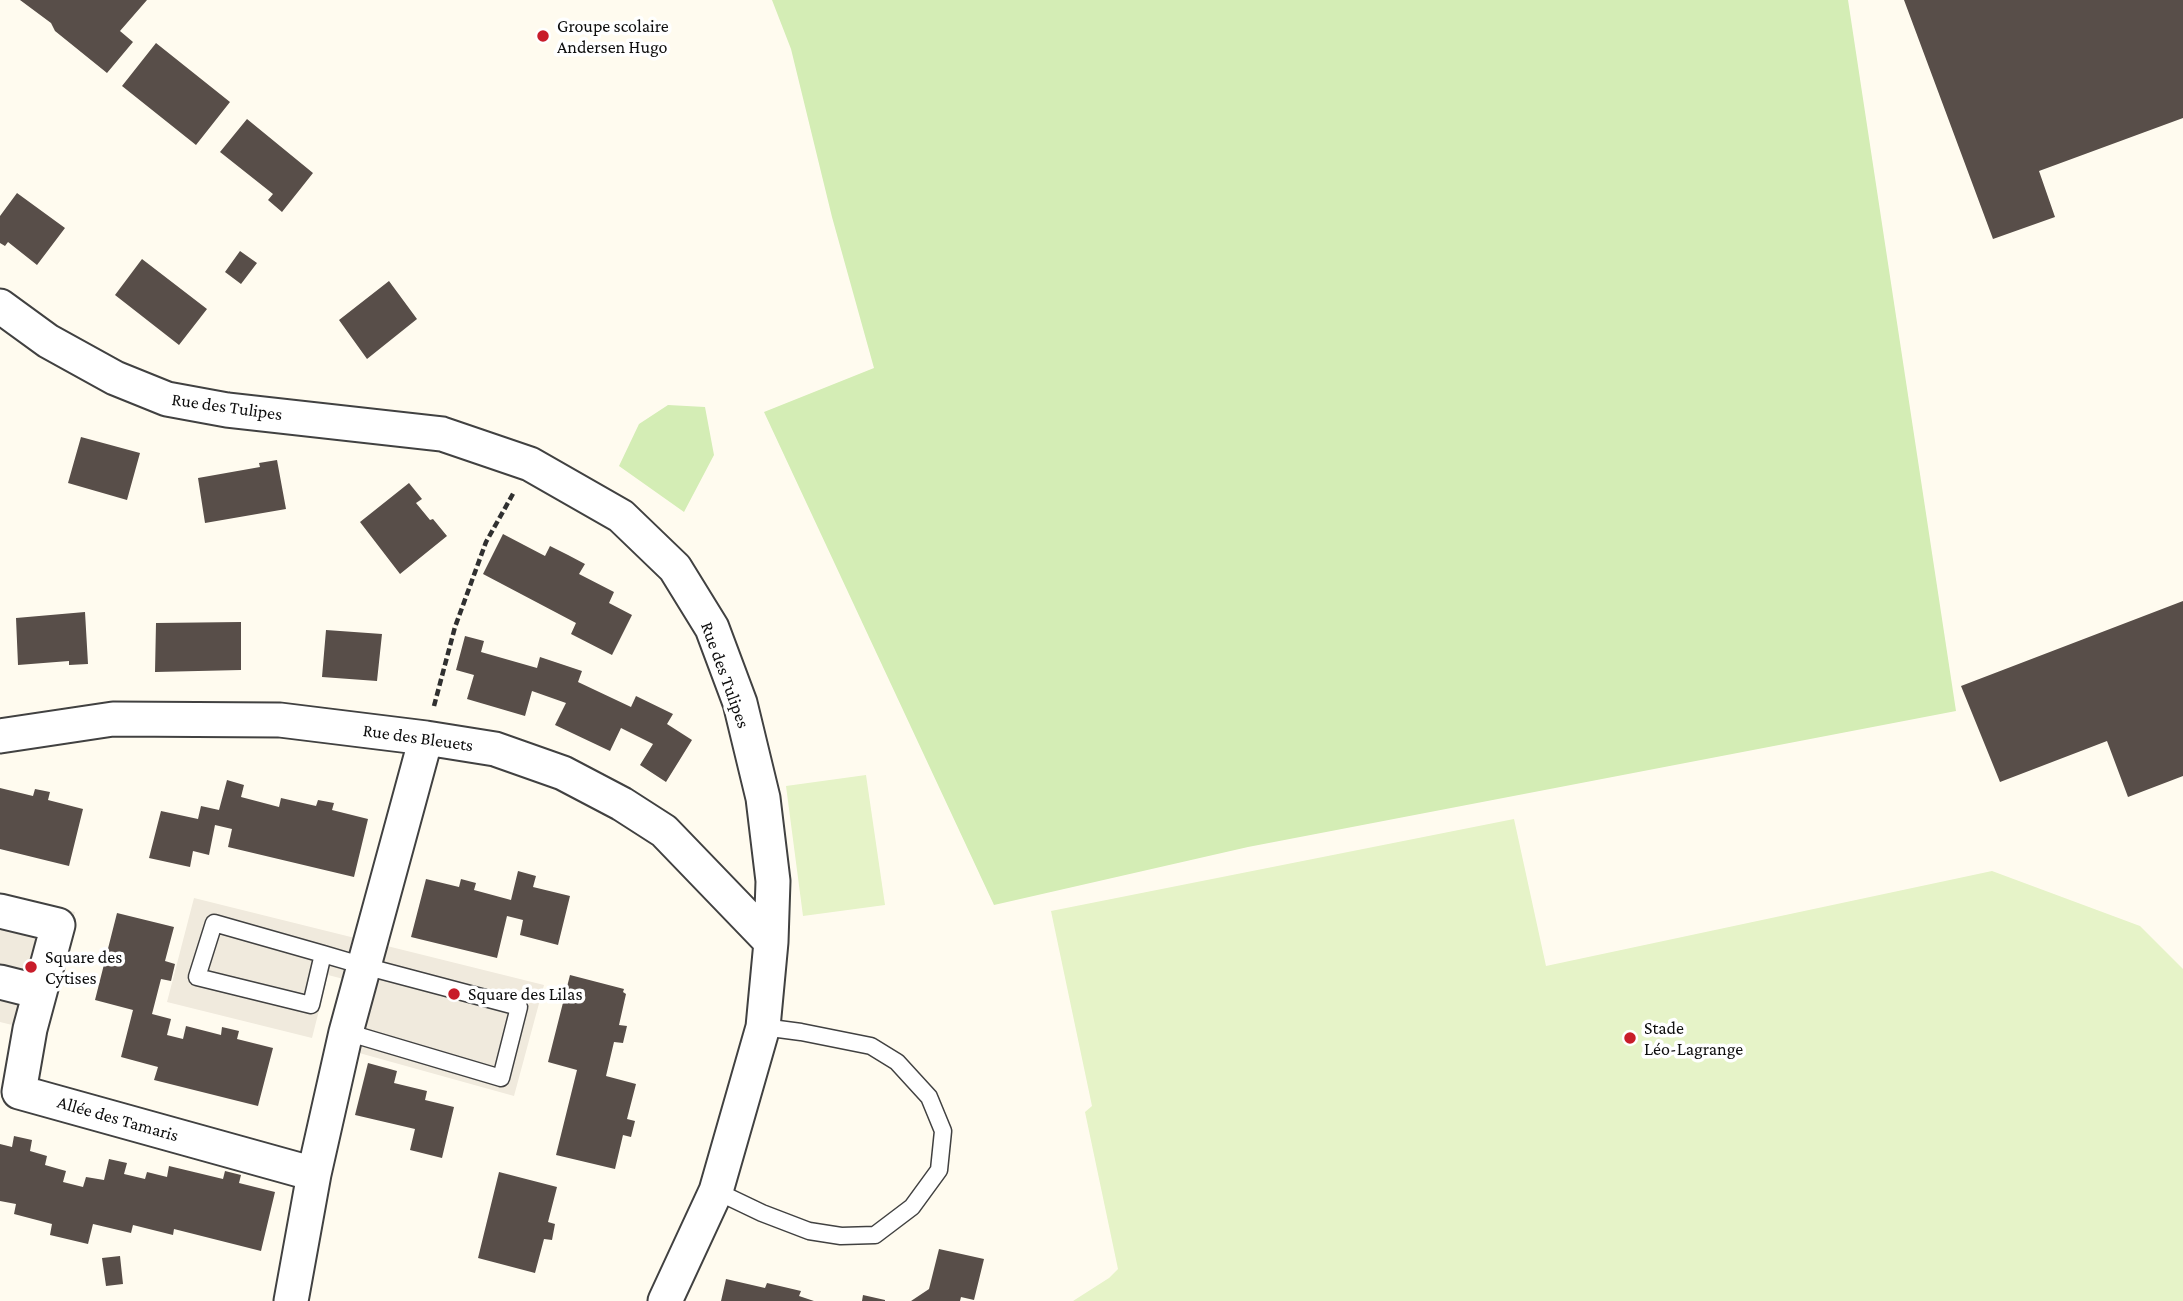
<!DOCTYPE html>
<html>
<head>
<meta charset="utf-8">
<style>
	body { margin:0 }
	canvas { display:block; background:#fffbef }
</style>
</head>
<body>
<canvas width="2183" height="1301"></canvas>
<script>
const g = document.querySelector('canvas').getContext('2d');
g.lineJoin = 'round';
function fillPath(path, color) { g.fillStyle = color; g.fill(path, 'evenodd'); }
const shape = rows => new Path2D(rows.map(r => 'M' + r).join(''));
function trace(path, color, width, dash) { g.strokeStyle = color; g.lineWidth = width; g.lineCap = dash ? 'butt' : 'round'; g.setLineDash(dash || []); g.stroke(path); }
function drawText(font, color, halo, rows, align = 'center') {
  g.font = font + ' "Crimson Pro",serif'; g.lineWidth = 7; g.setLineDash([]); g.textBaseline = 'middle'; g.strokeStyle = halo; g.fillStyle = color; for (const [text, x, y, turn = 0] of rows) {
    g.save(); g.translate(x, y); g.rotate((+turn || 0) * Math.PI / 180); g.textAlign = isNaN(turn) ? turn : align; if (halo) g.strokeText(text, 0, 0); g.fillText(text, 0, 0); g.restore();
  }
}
fillPath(shape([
	[772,0,1848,0,1956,711,1248,847,994,905,764,412,874,368,832,217,791,49],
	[668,405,705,407,714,455,684,512,619,466,639,424]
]), '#d4edb5');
fillPath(shape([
	[866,775,885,905,803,916,786,786],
	[1514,819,1546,966,1992,871,2140,926,2183,969,2183,1301,1073,1301,1109,1278,1118,1269,1085,1112,1092,1106,1051,911]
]), '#e6f3c8');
fillPath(shape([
	[0,893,75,912,45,1033,0,1022],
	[194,898,544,985,514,1096,352,1051,359,983,328,975,312,1038,167,1002]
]), '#f0eadd');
fillPath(shape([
	[20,0,147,0,120,31,133,42,107,73,55,31,51,23],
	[1904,0,2183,0,2183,118,2039,171,2055,217,1993,239],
	[156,43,230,102,196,145,122,86],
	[247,119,313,173,282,212,268,200,273,194,220,152],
	[17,193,65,228,37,265,8,242,5,246,0,243,0,216],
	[240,251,257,263,241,284,225,272],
	[142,259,207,309,179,345,115,295],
	[389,281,417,319,367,359,339,320],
	[81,437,140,453,127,500,68,483],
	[277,460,286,509,205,523,198,478,260,467,259,463],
	[409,483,422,499,416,503,430,520,433,519,447,536,400,574,360,522],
	[503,534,545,556,550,546,568,555,585,564,579,574,614,592,609,603,632,615,612,655,571,634,576,623,483,574],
	[2183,601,2183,776,2128,797,2107,741,2000,782,1961,686],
	[85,612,88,664,69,665,69,661,18,665,16,618],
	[241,622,241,670,155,672,156,623],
	[326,630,382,634,377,681,322,677],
	[465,636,484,641,481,652,537,668,540,657,582,671,578,682,631,707,636,696,673,714,667,724,692,740,666,782,640,765,653,744,621,728,610,751,555,725,566,703,532,691,525,716,467,699,474,675,456,670],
	[227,780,244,785,241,797,279,807,281,798,316,806,318,800,334,803,332,810,368,819,354,877,228,847,232,829,215,825,209,855,193,851,190,867,149,858,161,811,198,819,201,806,219,810],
	[0,788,33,796,35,789,50,792,48,800,83,809,69,866,0,849],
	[518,871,536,876,533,887,570,896,558,945,520,935,523,920,507,916,497,958,411,937,426,879,459,887,461,879,476,883,474,890,511,900],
	[117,913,174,927,165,961,175,964,171,981,161,979,152,1014,171,1019,167,1035,183,1039,186,1026,221,1035,222,1027,239,1031,237,1039,273,1048,258,1106,154,1080,158,1067,121,1057,133,1010,95,1000],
	[570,975,624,989,623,992,626,994,619,1025,627,1026,623,1043,614,1042,606,1076,636,1084,627,1119,635,1121,631,1137,623,1135,615,1169,556,1155,577,1070,548,1062],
	[368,1063,397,1071,394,1083,427,1091,425,1100,454,1107,442,1158,410,1150,415,1129,355,1115],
	[14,1136,32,1140,30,1151,47,1156,45,1165,66,1171,63,1182,83,1187,86,1177,104,1180,109,1159,127,1163,124,1174,145,1179,147,1172,167,1177,169,1166,223,1179,225,1171,241,1175,239,1183,275,1192,261,1251,174,1229,173,1235,133,1225,131,1233,93,1224,88,1244,50,1235,52,1224,14,1214,16,1204,0,1201,0,1144,12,1147],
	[499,1172,557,1187,548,1222,555,1224,552,1240,544,1239,535,1273,478,1258],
	[939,1249,984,1259,974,1300,961,1297,960,1301,911,1301,929,1289],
	[120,1256,123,1284,106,1286,102,1258],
	[726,1279,765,1288,767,1283,801,1291,799,1296,814,1301,721,1301],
	[863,1295,885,1300,885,1301,862,1301]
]), '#584e49');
const lane = shape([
	[323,954,311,1005,197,977,214,923,323,954,364,966,519,1007,501,1078,346,1032],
	[716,1191,762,1213,809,1231,841,1236,875,1235,912,1207,939,1170,943,1131,929,1097,897,1062,871,1046,801,1032,763,1027]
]);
const street = shape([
	[0,306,48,341,115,378,167,399,227,410,442,434,530,464,621,516,675,568,712,628,740,703,763,798,773,881,771,942,763,1027,716,1191,665,1301],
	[0,736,113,719,280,720,426,738,495,749,563,773,622,804,664,831,771,942],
	[0,911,58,925,30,1029,19,1092,314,1174],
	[0,982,40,992],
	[291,1301,314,1174,346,1032,426,738]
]);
trace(lane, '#414141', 19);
trace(street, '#414141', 37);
trace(shape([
	[434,706,455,627,486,542,514,492]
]), '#303030', 4.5, [7, 3.5]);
trace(lane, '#fff', 16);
trace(street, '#fff', 33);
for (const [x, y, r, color] of [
	[543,36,7,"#c81c2a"],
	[31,967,7,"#c81c2a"],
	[454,994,7,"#c81c2a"],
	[1630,1038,7,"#c81c2a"]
]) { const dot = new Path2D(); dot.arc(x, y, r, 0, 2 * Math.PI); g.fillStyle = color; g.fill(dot); trace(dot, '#fff', 2.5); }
drawText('18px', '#0e0e0e', '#fff', [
	["Groupe scolaire",557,26],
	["Andersen Hugo",557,47],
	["Square des",45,957],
	["Cytises",45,978],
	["Square des Lilas",468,994],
	["Stade",1644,1028],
	["Léo-Lagrange",1644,1049]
], 'left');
drawText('18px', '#0e0e0e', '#fff', [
	["Rue des Tulipes",227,407,8],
	["Rue des Tulipes",725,675,70],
	["Rue des Bleuets",418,738,8],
	["Allée des Tamaris",118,1119,16]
]);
</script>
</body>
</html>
